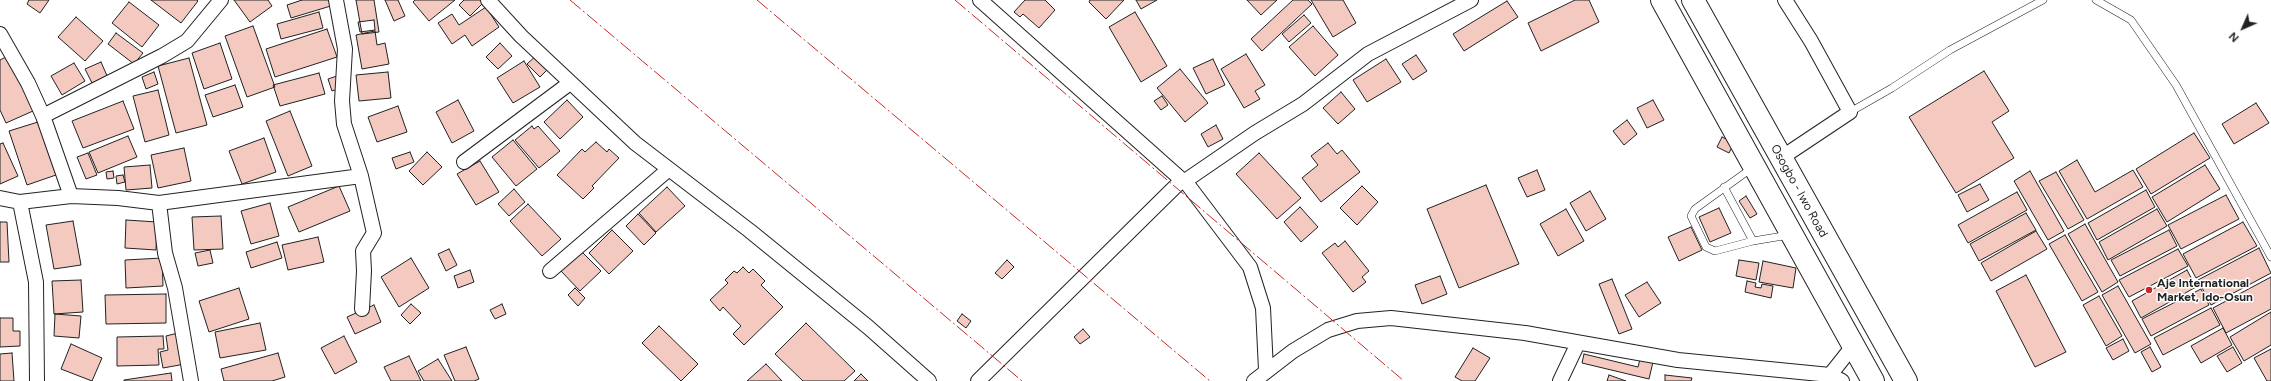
<!DOCTYPE html>
<html>
<head>
<meta charset="utf-8">
<style>
	body { margin:0 }
	#map { position:relative; width:2271px; height:381px; overflow:hidden; background:#fff; font-family:Figtree,sans-serif }
	canvas { display:block }
	.north { position:absolute; left:2223px; top:8px; width:40px; height:40px; -webkit-text-stroke:3px #fff; paint-order:stroke; rotate:225deg; font-size:11px; font-weight:700; line-height:16px; text-align:center; color:#222 }
	.north::after { content:''; display:block; margin:auto; width:14px; height:18px; background:#222; clip-path:polygon(50% 0,100% 100%,50% 72%,0 100%) }
</style>
</head>
<body>
<div id="map">
<canvas width="2271" height="381"></canvas>
<div class="north">N</div>
</div>
<script>
const g = document.querySelector('canvas').getContext('2d');
g.lineJoin = 'round';
function fillPath(path, color) { g.fillStyle = color; g.fill(path, 'evenodd'); }
const shape = rows => new Path2D(rows.map(r => 'M' + r).join(''));
function trace(path, color, width, dash) { g.strokeStyle = color; g.lineWidth = width; g.lineCap = dash ? 'butt' : 'round'; g.setLineDash(dash || []); g.stroke(path); }
function drawText(font, color, halo, rows, align = 'center') {
  g.font = font + ' Figtree,sans-serif'; g.lineWidth = 3; g.setLineDash([]); g.textBaseline = 'middle'; g.strokeStyle = halo; g.fillStyle = color; for (const [text, x, y, turn = 0] of rows) {
    g.save(); g.translate(x, y); g.rotate((+turn || 0) * Math.PI / 180); g.textAlign = isNaN(turn) ? turn : align; if (halo) g.strokeText(text, 0, 0); g.fillText(text, 0, 0); g.restore();
  }
}
const building = shape([
	[29,0,49,0,40,13,27,4,29,0],
	[151,0,197,0,198,1,181,23,151,0],
	[234,0,268,0,272,6,250,22,234,0],
	[302,0,332,0,334,5,291,18,287,5,302,0],
	[356,0,374,0,379,32,362,34,356,0],
	[385,0,398,0,405,16,394,21,385,0],
	[415,0,455,0,429,21,413,2,415,0],
	[464,0,484,0,485,1,470,16,459,5,464,0],
	[1025,0,1045,0,1055,10,1039,28,1023,14,1020,17,1014,12,1025,0],
	[1090,0,1124,0,1106,19,1089,2,1090,0],
	[1136,0,1157,0,1141,9,1136,0],
	[1247,0,1277,0,1261,15,1247,0],
	[1293,0,1308,0,1312,4,1262,51,1251,39,1293,0],
	[1311,0,1343,0,1356,23,1333,37,1311,0],
	[1575,0,1589,0,1599,22,1541,51,1528,23,1575,0],
	[1507,1,1518,17,1464,51,1453,34,1507,1],
	[129,2,159,25,142,47,112,23,129,2],
	[486,7,499,27,472,46,465,35,452,44,438,23,452,14,459,25,486,7],
	[319,12,323,28,281,39,277,24,319,12],
	[1135,12,1167,66,1141,82,1109,27,1135,12],
	[1304,15,1311,23,1289,42,1282,34,1304,15],
	[76,17,103,41,85,61,58,37,76,17],
	[374,20,375,30,360,32,358,22,374,20],
	[253,26,275,87,247,97,225,36,253,26],
	[1313,26,1338,55,1315,76,1289,47,1313,26],
	[327,29,337,57,275,77,266,49,327,29],
	[375,31,377,45,385,43,389,64,362,69,356,35,375,31],
	[116,33,143,53,134,64,108,44,116,33],
	[220,43,232,79,204,89,192,53,220,43],
	[500,43,512,56,498,69,486,57,500,43],
	[538,54,550,67,540,77,527,64,538,54],
	[1246,54,1265,85,1255,91,1260,99,1244,108,1221,69,1246,54],
	[1416,55,1427,71,1413,80,1402,64,1416,55],
	[8,56,33,111,6,123,0,110,0,60,8,56],
	[189,58,207,125,176,133,158,66,189,58],
	[1213,59,1225,85,1206,94,1193,68,1213,59],
	[1386,59,1401,82,1367,102,1353,80,1386,59],
	[524,61,540,87,513,103,497,78,524,61],
	[101,62,108,78,93,85,85,69,101,62],
	[74,63,85,81,62,95,51,76,74,63],
	[1180,69,1208,103,1185,122,1157,88,1180,69],
	[1984,71,2009,111,1992,122,2014,158,1956,193,1909,117,1984,71],
	[154,72,158,84,146,89,142,77,154,72],
	[388,72,391,98,359,101,356,75,388,72],
	[319,73,325,94,280,106,273,85,319,73],
	[337,76,341,88,332,91,328,79,337,76],
	[235,85,243,107,213,117,205,95,235,85],
	[158,90,169,135,145,142,133,96,158,90],
	[1341,92,1355,109,1338,124,1323,108,1341,92],
	[1162,96,1168,105,1161,110,1154,101,1162,96],
	[458,100,474,131,452,143,436,112,458,100],
	[567,100,583,117,560,139,544,122,567,100],
	[1653,100,1664,120,1647,128,1637,108,1653,100],
	[123,101,134,129,83,148,72,121,123,101],
	[2256,103,2269,123,2234,144,2222,124,2256,103],
	[398,106,407,132,377,142,368,117,398,106],
	[290,111,312,166,288,176,266,121,290,111],
	[1627,120,1637,134,1624,145,1613,131,1627,120],
	[38,122,56,175,27,185,9,131,38,122],
	[1216,125,1223,139,1208,147,1201,134,1216,125],
	[532,126,534,129,538,126,560,151,539,168,515,140,532,126],
	[2194,133,2210,158,2151,194,2136,169,2194,133],
	[128,136,137,157,98,173,89,152,128,136],
	[1722,137,1734,143,1729,153,1717,147,1722,137],
	[264,138,276,172,242,184,229,151,264,138],
	[513,140,537,169,516,186,492,157,513,140],
	[596,142,607,152,609,149,619,158,592,186,594,188,583,199,557,175,582,149,585,152,596,142],
	[3,143,18,176,0,184,0,144,3,143],
	[1328,143,1337,154,1342,150,1360,172,1321,202,1302,178,1318,165,1311,156,1328,143],
	[184,148,191,181,158,188,151,155,184,148],
	[410,152,414,162,396,169,392,158,410,152],
	[427,152,442,167,423,185,409,171,427,152],
	[88,153,97,175,86,179,77,157,88,153],
	[1259,153,1301,198,1277,219,1236,174,1259,153],
	[2077,160,2095,192,2133,170,2143,187,2087,219,2059,171,2077,160],
	[480,161,499,192,476,205,457,174,480,161],
	[150,165,152,188,126,190,124,167,150,165],
	[2205,165,2220,189,2167,222,2152,197,2205,165],
	[1537,170,1545,190,1527,197,1518,178,1537,170],
	[113,171,114,178,107,179,106,172,113,171],
	[2030,171,2064,231,2048,240,2014,181,2030,171],
	[2056,172,2084,220,2068,229,2039,181,2056,172],
	[123,175,125,182,117,184,116,176,123,175],
	[1980,184,1989,200,1967,212,1958,195,1980,184],
	[1486,185,1519,264,1459,288,1427,209,1486,185],
	[339,186,350,211,299,232,288,207,339,186],
	[1362,186,1378,202,1357,225,1340,208,1362,186],
	[667,187,685,206,656,232,639,213,667,187],
	[514,189,525,202,509,216,498,204,514,189],
	[2146,190,2155,207,2097,240,2088,223,2146,190],
	[1590,191,1606,219,1586,231,1570,203,1590,191],
	[2017,192,2027,210,1968,243,1958,225,2017,192],
	[2226,195,2239,219,2181,249,2168,225,2226,195],
	[1746,196,1757,214,1750,218,1739,201,1746,196],
	[270,203,279,236,251,244,241,211,270,203],
	[528,204,561,239,542,256,510,221,528,204],
	[1300,207,1318,227,1301,242,1284,222,1300,207],
	[1719,208,1731,233,1710,242,1699,217,1719,208],
	[1566,209,1584,241,1558,256,1540,224,1566,209],
	[2157,209,2167,226,2108,260,2099,242,2157,209],
	[2026,213,2036,230,1979,261,1970,244,2026,213],
	[638,214,656,233,644,245,626,226,638,214],
	[221,216,223,249,194,250,192,217,221,216],
	[126,220,157,222,156,250,125,248,126,220],
	[73,221,81,265,54,269,46,225,73,221],
	[0,222,7,222,9,262,0,262,0,222],
	[2243,222,2257,246,2196,278,2183,254,2243,222],
	[2085,224,2118,282,2102,292,2068,234,2085,224],
	[1691,227,1702,250,1679,261,1668,237,1691,227],
	[612,230,633,251,609,274,589,253,612,230],
	[2169,230,2177,246,2120,276,2111,260,2169,230],
	[2036,231,2047,249,1991,281,1981,263,2036,231],
	[2065,235,2098,292,2082,301,2049,244,2065,235],
	[318,237,324,262,288,270,282,245,318,237],
	[1345,241,1369,271,1362,277,1366,282,1353,292,1322,253,1335,243,1338,247,1345,241],
	[277,242,282,258,251,268,246,252,277,242],
	[2259,248,2271,273,2211,305,2198,280,2259,248],
	[449,249,457,265,446,271,438,254,449,249],
	[2178,249,2188,266,2129,297,2119,280,2178,249],
	[210,250,213,263,198,266,195,253,210,250],
	[581,251,601,271,580,291,561,271,581,251],
	[162,258,163,286,126,288,125,260,162,258],
	[411,258,429,288,399,307,381,277,411,258],
	[1007,260,1014,267,1002,279,995,273,1007,260],
	[1739,260,1759,263,1756,280,1736,276,1739,260],
	[1763,261,1796,268,1793,288,1759,282,1763,261],
	[743,267,749,273,753,269,765,281,761,285,783,307,744,345,733,334,741,326,723,307,720,311,710,300,728,283,725,280,734,271,737,273,743,267],
	[470,270,474,282,458,288,454,276,470,270],
	[2187,270,2196,287,2141,318,2132,301,2187,270],
	[2026,275,2066,352,2035,367,1996,291,2026,275],
	[1440,276,1447,294,1422,304,1415,285,1440,276],
	[2271,277,2271,309,2226,333,2213,308,2271,277],
	[1612,279,1632,329,1619,334,1599,284,1612,279],
	[81,280,83,312,54,314,52,281,81,280],
	[1747,281,1756,283,1755,287,1761,288,1762,284,1773,286,1771,298,1745,292,1747,281],
	[1647,282,1661,303,1639,317,1625,295,1647,282],
	[2118,286,2151,344,2135,353,2102,295,2118,286],
	[239,288,249,319,209,332,199,301,239,288],
	[575,288,585,298,578,306,568,295,575,288],
	[2201,289,2209,305,2151,336,2142,319,2201,289],
	[166,294,166,323,106,324,105,295,166,294],
	[2099,296,2122,336,2106,346,2083,305,2099,296],
	[411,304,421,313,410,324,401,315,411,304],
	[502,304,506,314,495,319,490,310,502,304],
	[374,305,381,322,355,334,347,317,374,305],
	[2211,308,2220,325,2163,355,2154,338,2211,308],
	[2271,312,2271,345,2244,361,2230,337,2271,312],
	[55,314,81,316,79,338,54,336,55,314],
	[962,314,971,321,966,328,957,321,962,314],
	[0,318,13,318,13,331,20,331,20,346,0,347,0,318],
	[260,323,266,350,220,358,215,332,260,323],
	[806,323,855,371,844,381,803,381,775,354,806,323],
	[659,326,698,364,681,381,642,343,659,326],
	[2223,328,2232,345,2201,363,2191,346,2223,328],
	[1083,329,1090,337,1080,344,1074,337,1083,329],
	[178,333,185,364,163,368,160,352,168,350,166,336,178,333],
	[163,336,164,349,158,349,159,365,117,366,117,337,163,336],
	[344,336,357,362,335,374,321,348,344,336],
	[2123,339,2129,351,2113,360,2106,348,2123,339],
	[71,344,102,358,92,381,61,369,71,344],
	[466,347,479,379,474,381,455,381,444,355,466,347],
	[2150,347,2161,367,2152,372,2141,352,2150,347],
	[2233,347,2242,363,2227,372,2217,356,2233,347],
	[1473,348,1490,358,1475,381,1462,381,1455,377,1473,348],
	[2271,349,2271,381,2267,381,2254,358,2271,349],
	[12,353,14,381,0,381,0,354,12,353],
	[278,353,285,377,272,381,224,381,221,369,278,353],
	[1584,354,1638,367,1640,359,1653,362,1649,379,1582,363,1584,354],
	[409,356,421,381,391,381,384,367,409,356],
	[438,359,452,381,424,381,418,371,438,359],
	[766,364,782,381,747,381,766,364],
	[171,373,172,381,124,381,124,380,171,373],
	[861,374,868,381,854,381,861,374],
	[1609,375,1626,381,1607,381,1609,375],
	[1665,375,1692,378,1691,381,1665,381,1665,375]
]);
fillPath(building, '#f3c9c0');
trace(building, '#222', 1);
const service = shape([
	[2096,0,2131,20,2176,85,2271,257],
	[1850,112,1892,88,1950,50,2043,0],
	[1752,168,1695,209,1691,216,1706,247,1715,251,1753,241,1789,235],
	[1724,187,1753,241]
]);
const minor = shape([
	[336,0,345,49,342,101,344,124,361,176,374,233,363,251,364,271,362,309],
	[488,0,521,36,635,143,750,231,868,327,929,381],
	[980,0,1182,180],
	[0,34,28,83,43,116,71,196],
	[43,116,162,56,187,41,221,0],
	[1781,158,1850,112,1811,41,1785,0],
	[464,162,570,83],
	[1185,181,1250,267,1263,308,1266,370],
	[0,198,20,202,71,196,118,198,159,203,361,176],
	[20,202,36,282,37,381],
	[159,203,165,253,175,288,191,381],
	[550,271,669,169],
	[1830,375,1853,346],
	[978,381,1182,180,1185,181,1255,133,1303,104,1368,54,1471,0],
	[1254,381,1293,351,1328,330,1357,321,1391,318,1525,333,1678,360,1830,375,1842,381],
	[1560,381,1578,343]
]);
const primary = shape([
	[1662,0,1873,381],
	[1693,0,1906,381]
]);
trace(service, '#222', 8);
trace(minor, '#222', 16);
trace(primary, '#222', 24);
trace(service, '#fff', 7);
trace(minor, '#fff', 14);
trace(primary, '#fff', 22);
trace(shape([
	[570,0,1022,381],
	[757,0,1210,381],
	[955,0,1404,381]
]), '#c62828', 1, [14, 3, 2, 3]);
for (const [x, y, r, color] of [
	[2149,290,4,"#c62828"]
]) { const dot = new Path2D(); dot.arc(x, y, r, 0, 2 * Math.PI); g.fillStyle = color; g.fill(dot); trace(dot, '#fff', 1.5); }
drawText('12px', '#222', '#fff', [
	["Osogbo - Iwo Road",1799,191,61]
]);
drawText('bold 12px', '#222', '#fff', [
	["Aje International",2157,283],
	["Market, Ido-Osun",2157,297]
], 'left');
</script>
</body>
</html>
